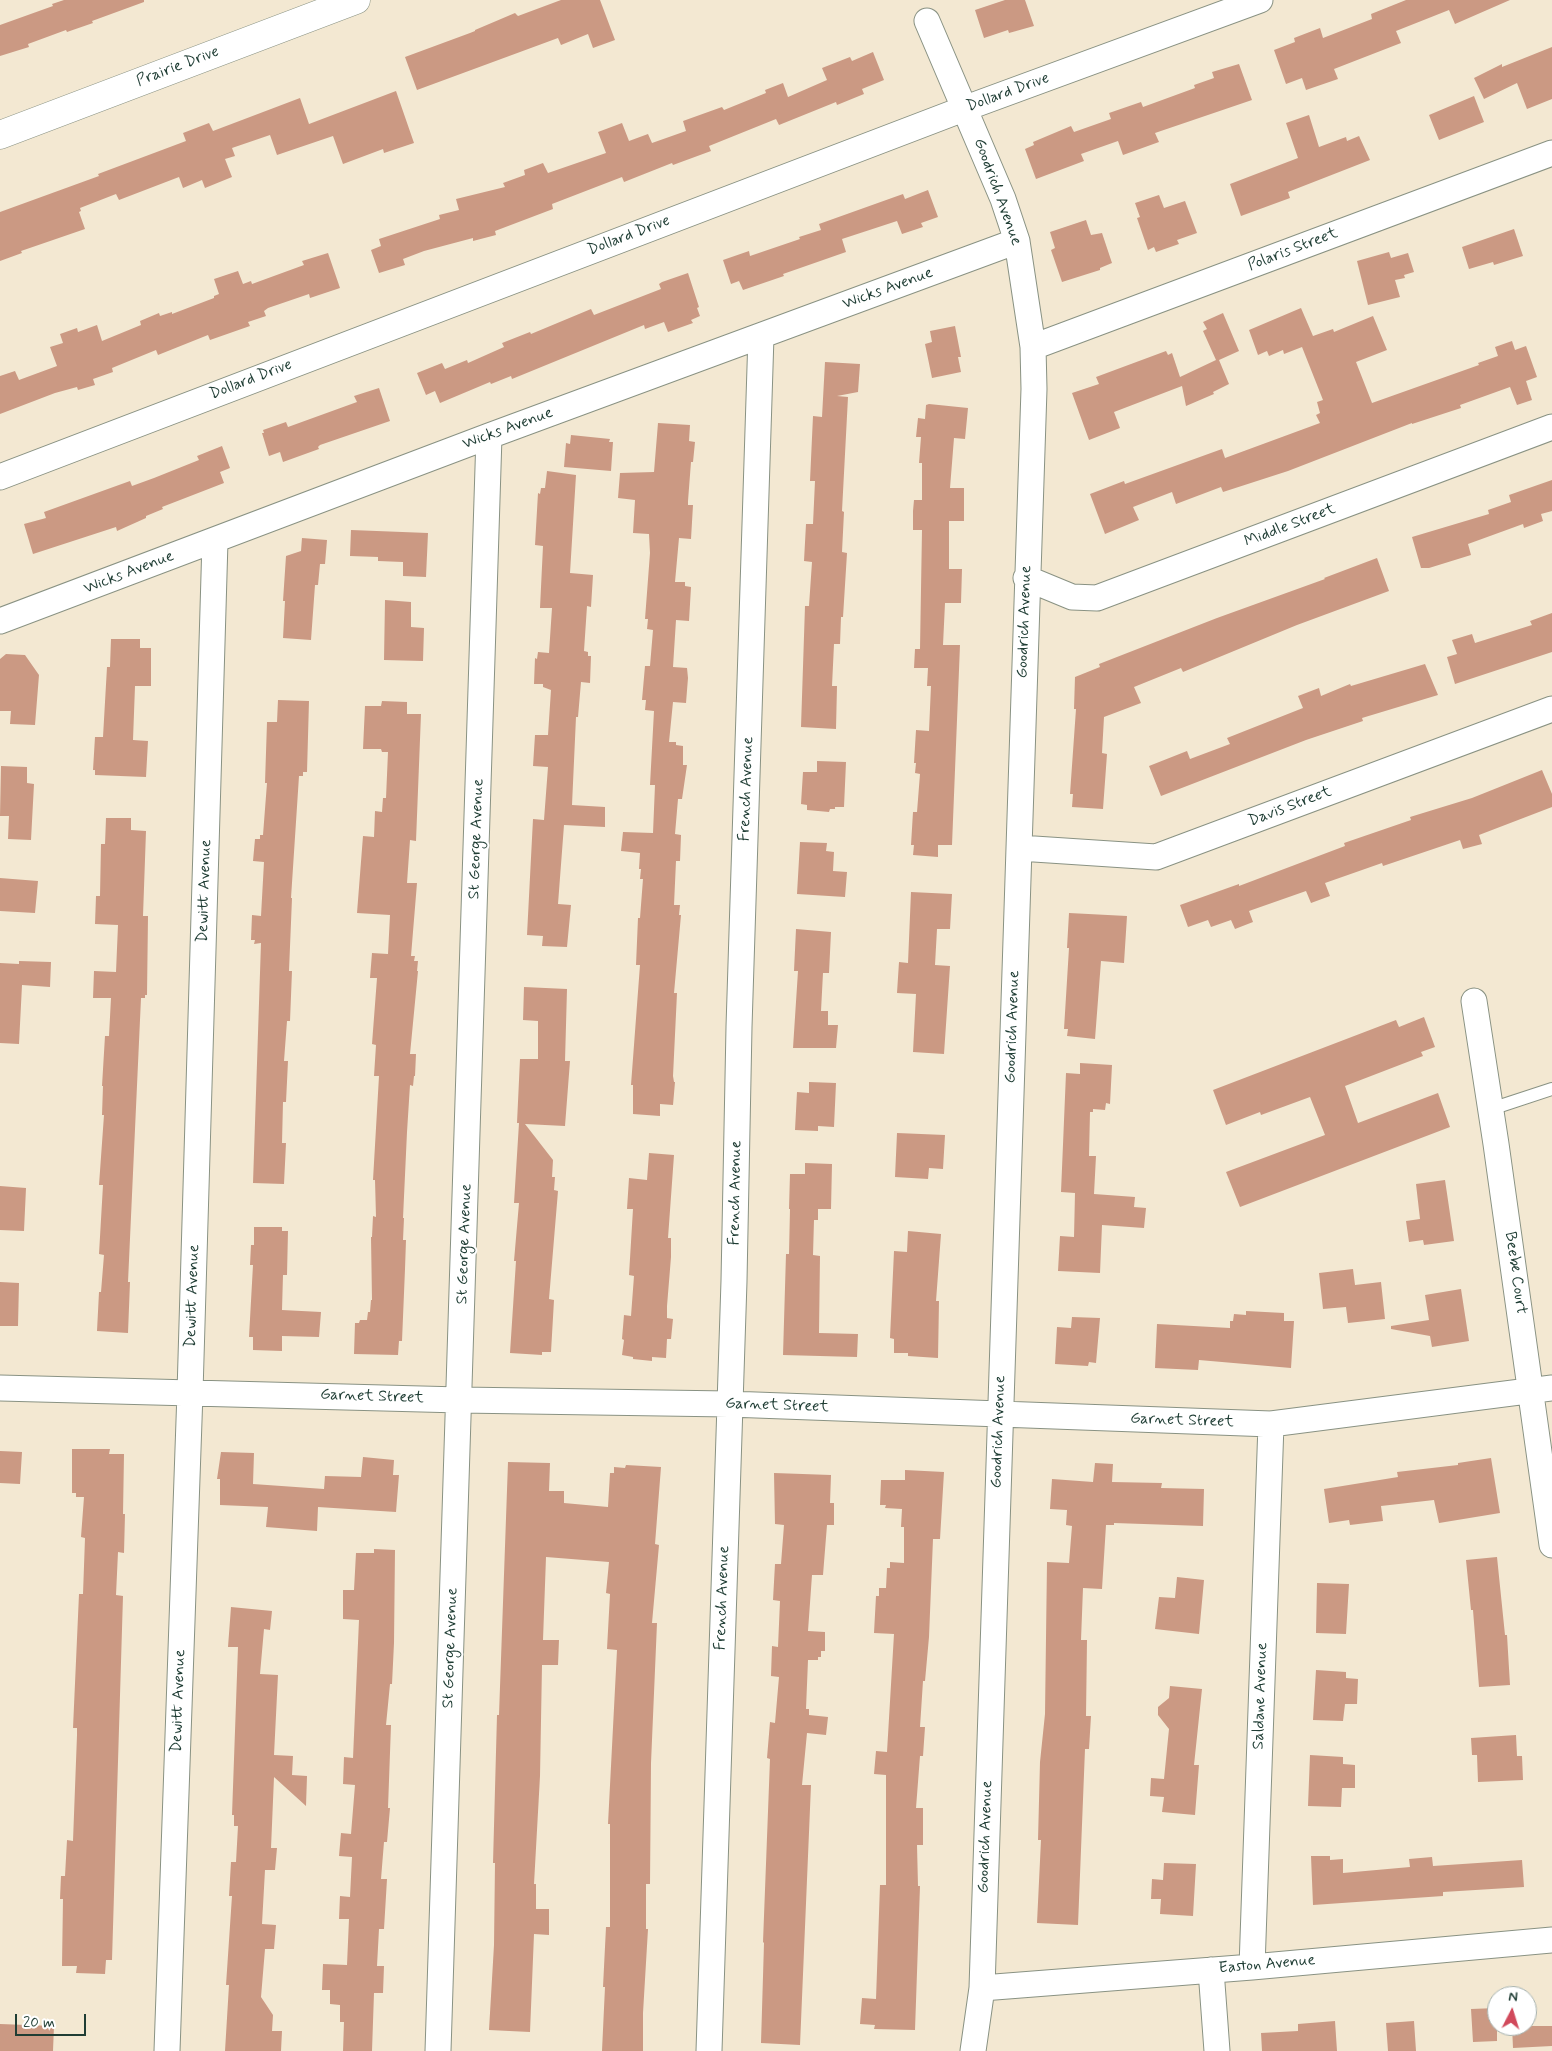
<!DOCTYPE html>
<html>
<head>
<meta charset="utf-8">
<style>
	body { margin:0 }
	#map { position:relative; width:1552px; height:2051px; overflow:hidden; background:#f3e8d2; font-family:Mynerve,sans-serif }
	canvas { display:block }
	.north { position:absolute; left:1487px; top:1986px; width:50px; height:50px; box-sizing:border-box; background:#fff; border:1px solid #a5b1ae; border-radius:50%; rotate:5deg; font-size:14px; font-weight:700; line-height:20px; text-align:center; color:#1f3d34 }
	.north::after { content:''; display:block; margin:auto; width:18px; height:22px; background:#d1495b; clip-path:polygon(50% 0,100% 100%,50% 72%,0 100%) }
	.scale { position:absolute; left:15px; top:2014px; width:71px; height:22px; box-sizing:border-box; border:2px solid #1f3d34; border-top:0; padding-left:6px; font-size:15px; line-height:18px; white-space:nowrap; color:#1f3d34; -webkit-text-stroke:4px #fff; paint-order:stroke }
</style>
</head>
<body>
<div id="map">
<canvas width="1552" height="2051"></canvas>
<div class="north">N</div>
<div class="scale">20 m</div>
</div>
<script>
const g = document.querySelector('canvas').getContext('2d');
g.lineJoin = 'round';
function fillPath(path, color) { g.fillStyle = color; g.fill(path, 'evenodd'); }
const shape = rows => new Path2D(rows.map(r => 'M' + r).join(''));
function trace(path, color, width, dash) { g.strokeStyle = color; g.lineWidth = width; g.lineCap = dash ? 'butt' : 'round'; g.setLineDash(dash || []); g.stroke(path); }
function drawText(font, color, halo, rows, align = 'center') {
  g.font = font + ' Mynerve,sans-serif'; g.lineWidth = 4; g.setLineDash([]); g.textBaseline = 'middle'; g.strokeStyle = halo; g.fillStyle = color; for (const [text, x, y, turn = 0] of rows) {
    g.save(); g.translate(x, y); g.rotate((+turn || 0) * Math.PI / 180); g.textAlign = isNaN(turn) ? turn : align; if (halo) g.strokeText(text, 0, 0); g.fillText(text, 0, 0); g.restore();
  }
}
fillPath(shape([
	[64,0,144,0,144,2,92,21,93,23,67,32,66,30,28,44,29,47,0,56,0,25,53,6,52,4],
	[561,0,600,0,615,40,593,48,588,34,561,45,558,38,417,90,405,57,470,33,475,31,475,30,515,13,518,16],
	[1005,0,1025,0,1034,26,1009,33,1008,30,984,38,975,10],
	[1406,0,1510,0,1455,24,1449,10,1396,31,1401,43,1334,69,1338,79,1306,90,1302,78,1286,84,1274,50,1295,42,1294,38,1320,28,1323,38,1372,19,1371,14],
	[1552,47,1552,99,1527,109,1517,83,1484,99,1474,78,1502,64,1502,67],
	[873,52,884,80,862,89,864,94,837,105,836,102,779,125,776,119,709,146,711,151,673,165,672,163,624,182,622,177,552,204,553,209,495,231,496,235,473,241,473,238,424,251,403,259,405,265,379,273,371,250,381,246,379,239,440,219,439,215,459,210,456,199,505,187,503,183,525,175,524,170,543,163,548,173,606,153,598,132,622,123,629,141,648,134,652,143,686,131,683,121,722,107,724,110,766,93,765,90,783,83,788,97,827,80,822,68,850,57,852,61],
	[1239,64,1252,100,1155,133,1159,142,1123,155,1118,141,1081,154,1084,161,1036,179,1025,149,1034,145,1033,142,1071,126,1074,132,1111,119,1109,113,1141,102,1143,107,1195,88,1194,85,1214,78,1212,72],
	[396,91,414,143,384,153,383,149,343,164,333,136,277,155,270,135,232,148,235,156,225,159,232,177,205,188,202,180,183,188,179,177,119,200,116,194,80,208,81,211,79,212,85,229,21,251,22,253,0,261,0,212,99,176,98,174,186,141,183,133,209,123,213,131,300,98,309,124],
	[1474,96,1484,122,1439,140,1429,115],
	[1309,115,1319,147,1346,137,1347,141,1359,136,1370,160,1288,192,1290,198,1241,216,1230,184,1298,158,1286,123],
	[928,190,938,217,921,223,923,227,902,234,897,221,842,239,846,252,783,274,784,276,743,290,739,281,731,284,723,260,749,251,750,256,800,239,799,237,821,230,819,224,903,194,905,199],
	[1159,195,1164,208,1185,201,1197,233,1177,240,1179,244,1156,252,1154,247,1148,250,1137,218,1140,217,1135,203],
	[1086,220,1091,235,1102,233,1112,263,1100,268,1100,270,1062,282,1051,250,1055,248,1050,232],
	[1514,229,1523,256,1494,265,1493,262,1469,269,1462,247],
	[1389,252,1391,258,1408,253,1414,272,1404,275,1405,278,1395,280,1400,297,1368,305,1357,261],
	[328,253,340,288,310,298,309,294,268,308,264,311,266,316,248,322,250,326,210,340,208,335,158,355,156,350,112,368,113,372,93,379,95,385,78,390,77,387,55,393,0,414,0,376,15,371,19,380,57,366,50,347,63,343,60,334,77,328,78,332,97,325,102,341,141,325,140,321,159,313,160,316,172,312,172,314,214,298,214,296,219,294,214,279,238,271,243,284,251,281,252,284,304,265,302,261],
	[688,273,699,307,697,308,700,316,691,320,693,323,668,332,664,322,645,329,644,325,512,379,511,376,491,384,490,382,440,403,435,391,426,395,417,373,442,363,445,369,467,360,468,363,504,347,502,343,530,332,531,334,591,309,594,315,661,289,659,284,662,282],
	[1301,308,1313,336,1333,329,1334,332,1373,316,1387,350,1356,362,1372,403,1479,365,1478,363,1498,356,1495,347,1512,341,1515,350,1526,346,1537,377,1526,381,1532,400,1517,405,1510,387,1460,405,1461,408,1412,424,1412,423,1288,471,1223,492,1221,487,1176,504,1172,492,1133,507,1139,520,1105,534,1090,494,1124,481,1125,484,1222,449,1225,458,1320,423,1316,415,1320,413,1317,402,1323,400,1302,347,1284,354,1283,350,1269,356,1267,351,1258,355,1249,330],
	[1223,313,1239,351,1219,360,1229,384,1213,392,1214,394,1186,406,1182,386,1114,412,1120,428,1089,440,1072,393,1099,384,1096,377,1166,351,1168,355,1172,353,1180,377,1216,360,1203,331,1207,329,1203,322],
	[955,326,961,357,958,357,961,372,932,378,925,344,932,342,930,331],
	[825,362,860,364,858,392,837,396,848,397,842,511,844,512,842,552,847,553,843,617,841,617,840,644,834,644,832,686,837,686,836,729,801,727,805,606,809,606,812,562,804,561,806,524,813,524,815,481,810,481,813,416,822,417],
	[379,388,390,421,320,445,318,447,319,449,283,462,280,452,269,456,262,433,264,433,263,430,286,422,288,427,357,402,354,396],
	[929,404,968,408,965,439,954,438,950,488,964,488,964,521,949,521,949,569,962,569,961,603,945,603,943,645,960,645,952,845,938,845,938,857,913,855,914,845,911,845,913,812,917,812,920,774,915,773,916,763,914,763,916,730,929,731,931,686,927,686,928,668,914,668,915,649,920,649,922,530,913,530,913,511,914,500,922,500,922,463,919,463,921,437,916,437,918,418,925,419,926,405],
	[658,423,690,425,689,441,695,442,693,462,691,462,688,501,688,505,693,505,691,539,679,538,675,582,685,582,685,586,691,587,689,621,676,620,673,667,687,668,688,678,686,703,673,702,669,742,676,742,676,745,683,746,683,765,687,765,682,799,678,799,675,834,681,835,680,861,676,861,674,905,680,905,679,915,681,915,674,993,677,993,673,1076,674,1082,675,1082,673,1105,660,1104,660,1116,633,1114,633,1085,631,1085,640,965,636,965,638,918,640,918,643,879,640,879,641,869,639,869,640,853,621,851,623,832,653,833,655,785,650,785,654,711,645,710,646,700,642,700,645,666,650,666,653,630,647,629,648,619,645,619,650,553,649,534,633,533,635,500,618,498,620,473,654,472],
	[571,435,610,439,609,442,613,442,611,471,564,467,566,443,570,444],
	[222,446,230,468,220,472,224,483,162,507,163,509,146,516,146,518,117,531,116,527,33,554,24,524,46,518,44,512,130,481,132,486,154,478,199,460,197,456],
	[547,471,576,475,570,573,593,575,591,607,587,606,584,651,588,652,588,656,591,656,590,683,581,682,578,717,576,717,572,805,605,807,605,827,564,825,558,904,571,905,567,947,542,946,543,936,527,935,533,819,544,820,548,767,533,766,535,735,548,735,551,690,543,687,543,684,534,684,535,658,537,659,538,652,549,653,552,608,540,608,543,546,535,545,538,493,540,494,541,488,545,488],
	[1552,480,1552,511,1541,514,1543,521,1524,528,1523,524,1468,544,1471,555,1429,568,1421,568,1412,537,1489,514,1488,510,1511,502,1509,495],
	[351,530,428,533,426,577,403,576,403,562,378,561,378,557,350,556],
	[302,538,327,540,325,564,320,564,318,585,315,585,311,640,283,638,285,601,283,601,286,556,301,551],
	[1377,558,1389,591,1297,625,1183,672,1181,668,1134,687,1141,703,1104,717,1102,753,1107,754,1103,809,1072,807,1073,794,1070,794,1076,709,1074,709,1075,677,1100,667,1099,664,1217,618,1325,579,1324,578],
	[385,600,411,602,411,627,424,628,423,661,384,660],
	[1552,613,1552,652,1455,684,1447,657,1457,654,1452,640,1472,634,1475,643,1532,625,1530,621],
	[111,639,140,639,140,648,151,648,151,686,135,686,133,740,148,741,146,777,95,775,95,770,93,770,95,737,103,737,107,667,110,667],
	[6,654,25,655,39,675,35,725,10,724,11,711,0,711,0,659],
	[1425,664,1438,695,1362,718,1363,721,1306,740,1161,796,1149,766,1187,751,1190,759,1230,744,1227,738,1303,708,1298,696,1319,688,1321,696,1350,684,1351,686],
	[278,700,309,701,307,772,303,772,303,776,299,776,291,898,292,898,289,971,292,971,290,1021,287,1021,284,1061,288,1061,286,1102,283,1102,282,1143,286,1143,284,1184,253,1183,261,943,254,944,255,940,251,940,252,915,261,916,264,862,253,861,255,839,260,839,260,835,263,835,267,783,265,783,267,722,277,722],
	[382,701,407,702,407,714,421,714,416,841,410,840,407,883,417,883,411,956,415,956,414,961,418,961,417,971,418,971,410,1054,416,1054,415,1076,414,1076,413,1086,410,1085,407,1132,403,1218,404,1218,403,1240,406,1240,405,1269,402,1341,399,1341,398,1355,354,1354,355,1323,359,1323,360,1320,367,1320,368,1312,370,1312,371,1300,372,1300,371,1237,372,1237,373,1216,376,1217,375,1180,373,1180,379,1076,374,1076,376,1045,372,1044,377,978,370,978,372,953,388,954,390,915,357,913,363,836,374,837,375,811,382,812,383,798,386,798,388,752,382,752,381,749,363,749,365,706,381,706],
	[817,761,846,762,844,807,835,807,835,809,830,809,829,812,807,810,807,805,801,804,803,772,817,772],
	[1,766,27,767,27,783,34,784,31,840,8,839,9,816,0,816],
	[1542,770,1552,794,1552,807,1479,835,1482,844,1463,849,1460,840,1383,866,1382,863,1325,883,1330,896,1311,903,1306,891,1249,911,1253,922,1235,929,1231,920,1211,927,1208,920,1188,927,1180,905,1239,884,1239,886,1345,846,1344,843,1411,820,1410,817,1472,798],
	[106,818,131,818,131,830,146,831,143,916,148,916,147,995,145,995,145,998,141,998,128,1282,130,1282,128,1333,97,1331,99,1292,101,1292,104,1255,99,1254,103,1185,99,1185,104,1115,102,1115,103,1086,102,1086,105,1036,109,1036,111,998,93,998,94,971,116,972,118,925,95,924,96,896,100,896,101,844,105,844],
	[800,842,827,843,826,851,834,852,833,871,847,872,845,897,797,894],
	[0,878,38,881,35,913,0,911],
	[911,892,952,894,950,929,937,929,935,965,950,966,944,1054,913,1052,916,994,897,993,899,962,908,963],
	[1069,913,1127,916,1124,963,1101,961,1095,1039,1067,1036,1068,1029,1064,1029,1069,948,1067,948],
	[796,929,831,932,829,973,823,973,821,1011,828,1011,828,1025,838,1025,836,1048,793,1048,798,971,794,971],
	[19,961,51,962,50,987,22,985,19,1044,0,1043,0,963,19,964],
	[524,987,567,989,565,1061,570,1061,565,1126,525,1124,553,1160,552,1177,555,1177,554,1190,558,1191,549,1299,554,1300,551,1352,542,1352,542,1355,510,1353,516,1261,514,1261,519,1203,514,1203,519,1123,517,1123,520,1059,538,1059,538,1021,523,1020],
	[1424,1017,1435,1047,1421,1052,1423,1056,1345,1086,1358,1123,1438,1093,1450,1127,1240,1207,1226,1172,1325,1135,1310,1097,1261,1115,1260,1112,1226,1125,1213,1090,1396,1020,1399,1027],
	[1080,1063,1112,1065,1110,1104,1106,1103,1105,1110,1093,1109,1093,1112,1090,1112,1089,1156,1096,1156,1094,1194,1135,1197,1134,1207,1146,1208,1144,1228,1102,1225,1100,1273,1058,1271,1060,1236,1074,1237,1075,1193,1061,1192,1066,1073,1080,1074],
	[809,1082,836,1083,834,1127,818,1126,818,1131,795,1130,797,1092,809,1093],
	[897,1133,945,1135,943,1169,929,1168,928,1179,895,1177],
	[649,1153,674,1155,668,1238,671,1238,671,1257,667,1306,667,1318,673,1319,671,1339,667,1339,666,1358,652,1357,652,1361,633,1359,633,1357,622,1355,624,1340,622,1339,624,1315,631,1316,634,1276,629,1275,633,1209,627,1209,629,1178,647,1180],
	[805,1163,832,1164,831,1209,818,1209,818,1220,814,1220,813,1255,820,1256,819,1333,858,1334,857,1357,783,1355,786,1254,789,1254,790,1209,789,1209,790,1174,805,1174],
	[1445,1180,1454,1241,1424,1245,1423,1240,1409,1242,1406,1221,1420,1219,1416,1184],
	[0,1186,26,1188,24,1231,0,1230],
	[254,1227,282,1227,282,1231,288,1231,287,1275,283,1275,282,1310,321,1312,319,1337,282,1336,282,1351,253,1350,253,1337,249,1337,253,1265,250,1265,251,1245,254,1245],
	[908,1231,941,1234,936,1301,939,1301,938,1358,908,1356,908,1353,894,1353,894,1339,890,1338,894,1251,907,1252],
	[1353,1269,1355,1285,1381,1282,1385,1319,1348,1323,1346,1307,1323,1309,1319,1273],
	[0,1282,19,1283,18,1326,0,1326],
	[1461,1289,1469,1341,1432,1347,1430,1336,1391,1329,1391,1326,1429,1320,1425,1295],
	[1246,1311,1284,1313,1284,1321,1294,1321,1291,1368,1199,1360,1198,1370,1155,1368,1157,1324,1230,1328,1230,1321,1233,1321,1234,1314,1246,1315],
	[1072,1317,1100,1318,1096,1363,1089,1362,1088,1366,1055,1364,1057,1327,1071,1328],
	[72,1449,110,1449,109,1454,124,1454,123,1514,125,1514,124,1553,118,1552,116,1595,123,1596,112,1960,106,1960,105,1974,76,1973,77,1966,62,1966,63,1899,60,1899,61,1876,65,1876,67,1840,73,1841,77,1735,77,1728,73,1728,79,1594,83,1594,85,1538,81,1537,84,1497,76,1497,76,1493,72,1493],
	[0,1451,22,1452,20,1484,0,1483],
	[221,1452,254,1453,253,1484,324,1489,325,1476,361,1477,363,1457,394,1460,393,1475,399,1475,396,1512,318,1507,317,1531,266,1527,268,1507,220,1505,220,1479,217,1479],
	[1491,1458,1500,1513,1439,1523,1434,1500,1381,1506,1383,1521,1350,1525,1349,1520,1329,1523,1324,1489,1398,1477,1397,1472,1458,1465,1458,1463],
	[508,1462,550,1463,549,1491,564,1491,564,1503,608,1507,610,1473,614,1473,614,1467,625,1468,626,1465,661,1467,655,1544,659,1545,652,1623,657,1623,651,1763,650,1884,646,1884,646,1929,648,1929,643,2013,643,2051,602,2051,605,1987,603,1987,606,1927,610,1927,610,1824,608,1824,617,1650,607,1649,610,1594,606,1593,609,1562,546,1557,543,1640,559,1640,558,1665,542,1665,540,1776,534,1884,536,1884,536,1909,549,1909,549,1935,534,1934,530,2032,489,2030,494,1945,495,1863,493,1863,497,1715,499,1715],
	[1095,1463,1113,1464,1112,1482,1162,1483,1161,1488,1204,1489,1203,1526,1114,1523,1114,1525,1106,1525,1102,1589,1083,1588,1081,1640,1087,1640,1086,1716,1091,1716,1089,1749,1085,1749,1078,1925,1037,1923,1041,1840,1038,1840,1040,1762,1045,1714,1047,1562,1069,1563,1072,1526,1066,1525,1067,1510,1050,1509,1052,1479,1093,1482],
	[905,1470,944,1472,940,1539,933,1539,929,1637,925,1681,923,1681,920,1727,925,1727,923,1756,920,1756,916,1808,923,1808,923,1845,917,1845,918,1886,920,1886,915,2030,874,2029,875,2025,860,2024,862,1998,876,1999,880,1885,886,1885,886,1775,874,1774,876,1751,887,1752,894,1634,874,1633,876,1596,879,1596,879,1588,886,1588,887,1568,890,1568,890,1562,904,1563,904,1527,901,1527,902,1509,885,1508,886,1505,880,1505,881,1480,905,1480],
	[774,1473,831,1475,830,1503,834,1503,834,1525,827,1525,823,1575,812,1575,808,1631,825,1632,825,1651,821,1651,821,1657,818,1657,818,1660,808,1660,806,1709,809,1709,809,1715,828,1717,826,1735,807,1733,802,1785,811,1785,800,2045,761,2043,764,1943,763,1942,770,1759,767,1758,770,1722,775,1723,779,1677,771,1676,772,1646,778,1647,780,1601,773,1600,775,1564,781,1564,784,1525,775,1524],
	[374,1549,395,1550,394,1643,392,1684,390,1684,386,1725,391,1725,388,1808,390,1808,387,1842,384,1842,381,1879,387,1879,384,1929,379,1929,377,1966,384,1966,383,1993,374,1993,372,2051,343,2051,344,2022,340,2022,340,2005,330,2004,330,1990,322,1990,323,1964,347,1965,349,1919,339,1919,340,1896,350,1897,352,1857,339,1856,341,1833,351,1834,355,1785,343,1784,344,1757,353,1758,359,1620,343,1619,343,1590,354,1590,356,1553,374,1553],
	[1497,1557,1505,1635,1507,1635,1510,1685,1479,1687,1473,1610,1471,1610,1466,1560],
	[1177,1577,1204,1580,1199,1634,1155,1629,1159,1597,1175,1598],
	[1317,1583,1349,1584,1346,1634,1316,1633],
	[231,1607,272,1611,270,1630,264,1629,260,1674,278,1675,274,1755,293,1756,292,1775,307,1776,306,1806,274,1777,271,1848,277,1848,275,1870,265,1870,262,1924,276,1925,274,1949,265,1949,261,1997,273,2015,272,2031,282,2031,281,2051,225,2051,229,1985,226,1985,232,1896,229,1896,231,1862,236,1862,238,1826,234,1826,234,1815,232,1815,238,1647,228,1647],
	[1316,1670,1346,1672,1346,1678,1358,1679,1357,1704,1345,1704,1343,1721,1313,1720],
	[1170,1686,1202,1689,1194,1765,1199,1765,1195,1815,1162,1812,1164,1797,1150,1796,1151,1778,1164,1779,1169,1729,1158,1715,1158,1707,1169,1698],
	[1516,1735,1517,1756,1522,1756,1523,1780,1478,1782,1477,1755,1472,1755,1471,1738],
	[1310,1755,1343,1757,1343,1764,1355,1765,1355,1788,1342,1788,1341,1807,1308,1806],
	[1311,1856,1330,1856,1330,1860,1343,1859,1343,1873,1410,1867,1409,1859,1432,1857,1433,1866,1522,1860,1524,1887,1443,1892,1443,1896,1313,1905],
	[1164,1863,1196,1864,1193,1916,1160,1914,1161,1899,1151,1899,1152,1879,1163,1880],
	[1497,2008,1497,2041,1473,2042,1471,2009],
	[1335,2021,1337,2051,1262,2051,1261,2033,1298,2031,1298,2024],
	[1414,2021,1416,2051,1388,2051,1386,2023],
	[0,2024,54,2026,53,2051,0,2051],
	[1512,2026,1552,2026,1552,2046,1513,2048]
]), '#cb9983');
const service = shape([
	[1491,1109,1552,1089]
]);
const minor = shape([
	[927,21,1003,199,1017,241,1033,347,1034,389,1019,848,982,1988,973,2051],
	[1033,347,1552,153],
	[0,477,966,108,1260,0],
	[1026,578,1072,597,1097,598,1552,427],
	[0,621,489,436,1017,241],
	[1019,848,1156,857,1552,709],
	[1474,1001,1496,1144,1552,1545],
	[0,1388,460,1400,729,1404,1271,1424,1552,1388],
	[1252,1967,1271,1424],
	[1211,1970,1217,2051],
	[982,1988,1252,1967,1552,1940],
	[167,2051,190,1392,215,541],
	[438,2051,489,436],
	[709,2051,734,1281,739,1027,761,336]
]);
const tertiary = shape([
	[0,135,356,0]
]);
trace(service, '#899283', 14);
trace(minor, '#899283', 27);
trace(tertiary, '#899283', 29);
trace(service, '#fff', 12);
trace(minor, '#fff', 25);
trace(tertiary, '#fff', 28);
drawText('16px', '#1f3d34', '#fff', [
	["Prairie Drive",178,67,-21],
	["Dollard Drive",1008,93,-20],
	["Goodrich Avenue",997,192,70],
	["Dollard Drive",629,236,-21],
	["Polaris Street",1293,250,-21],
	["Wicks Avenue",888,289,-20],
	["Dollard Drive",251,380,-21],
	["Wicks Avenue",508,429,-20],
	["Middle Street",1290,526,-21],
	["Wicks Avenue",129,573,-21],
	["Goodrich Avenue",1025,622,-88],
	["French Avenue",747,789,-88],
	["Davis Street",1290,807,-21],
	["St George Avenue",477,839,-88],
	["Dewitt Avenue",205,891,-88],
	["Goodrich Avenue",1013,1027,-88],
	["French Avenue",736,1193,-89],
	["St George Avenue",465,1244,-88],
	["Beebe Court",1515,1273,82],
	["Dewitt Avenue",193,1296,-88],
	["Garnet Street",372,1397,2],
	["Garnet Street",777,1406,2],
	["Garnet Street",1182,1421,2],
	["Goodrich Avenue",999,1432,-88],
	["French Avenue",723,1598,-88],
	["St George Avenue",451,1648,-88],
	["Saldane Avenue",1261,1696,-88],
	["Dewitt Avenue",179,1701,-88],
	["Goodrich Avenue",986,1837,-88],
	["Easton Avenue",1267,1965,-5]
]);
</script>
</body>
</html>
